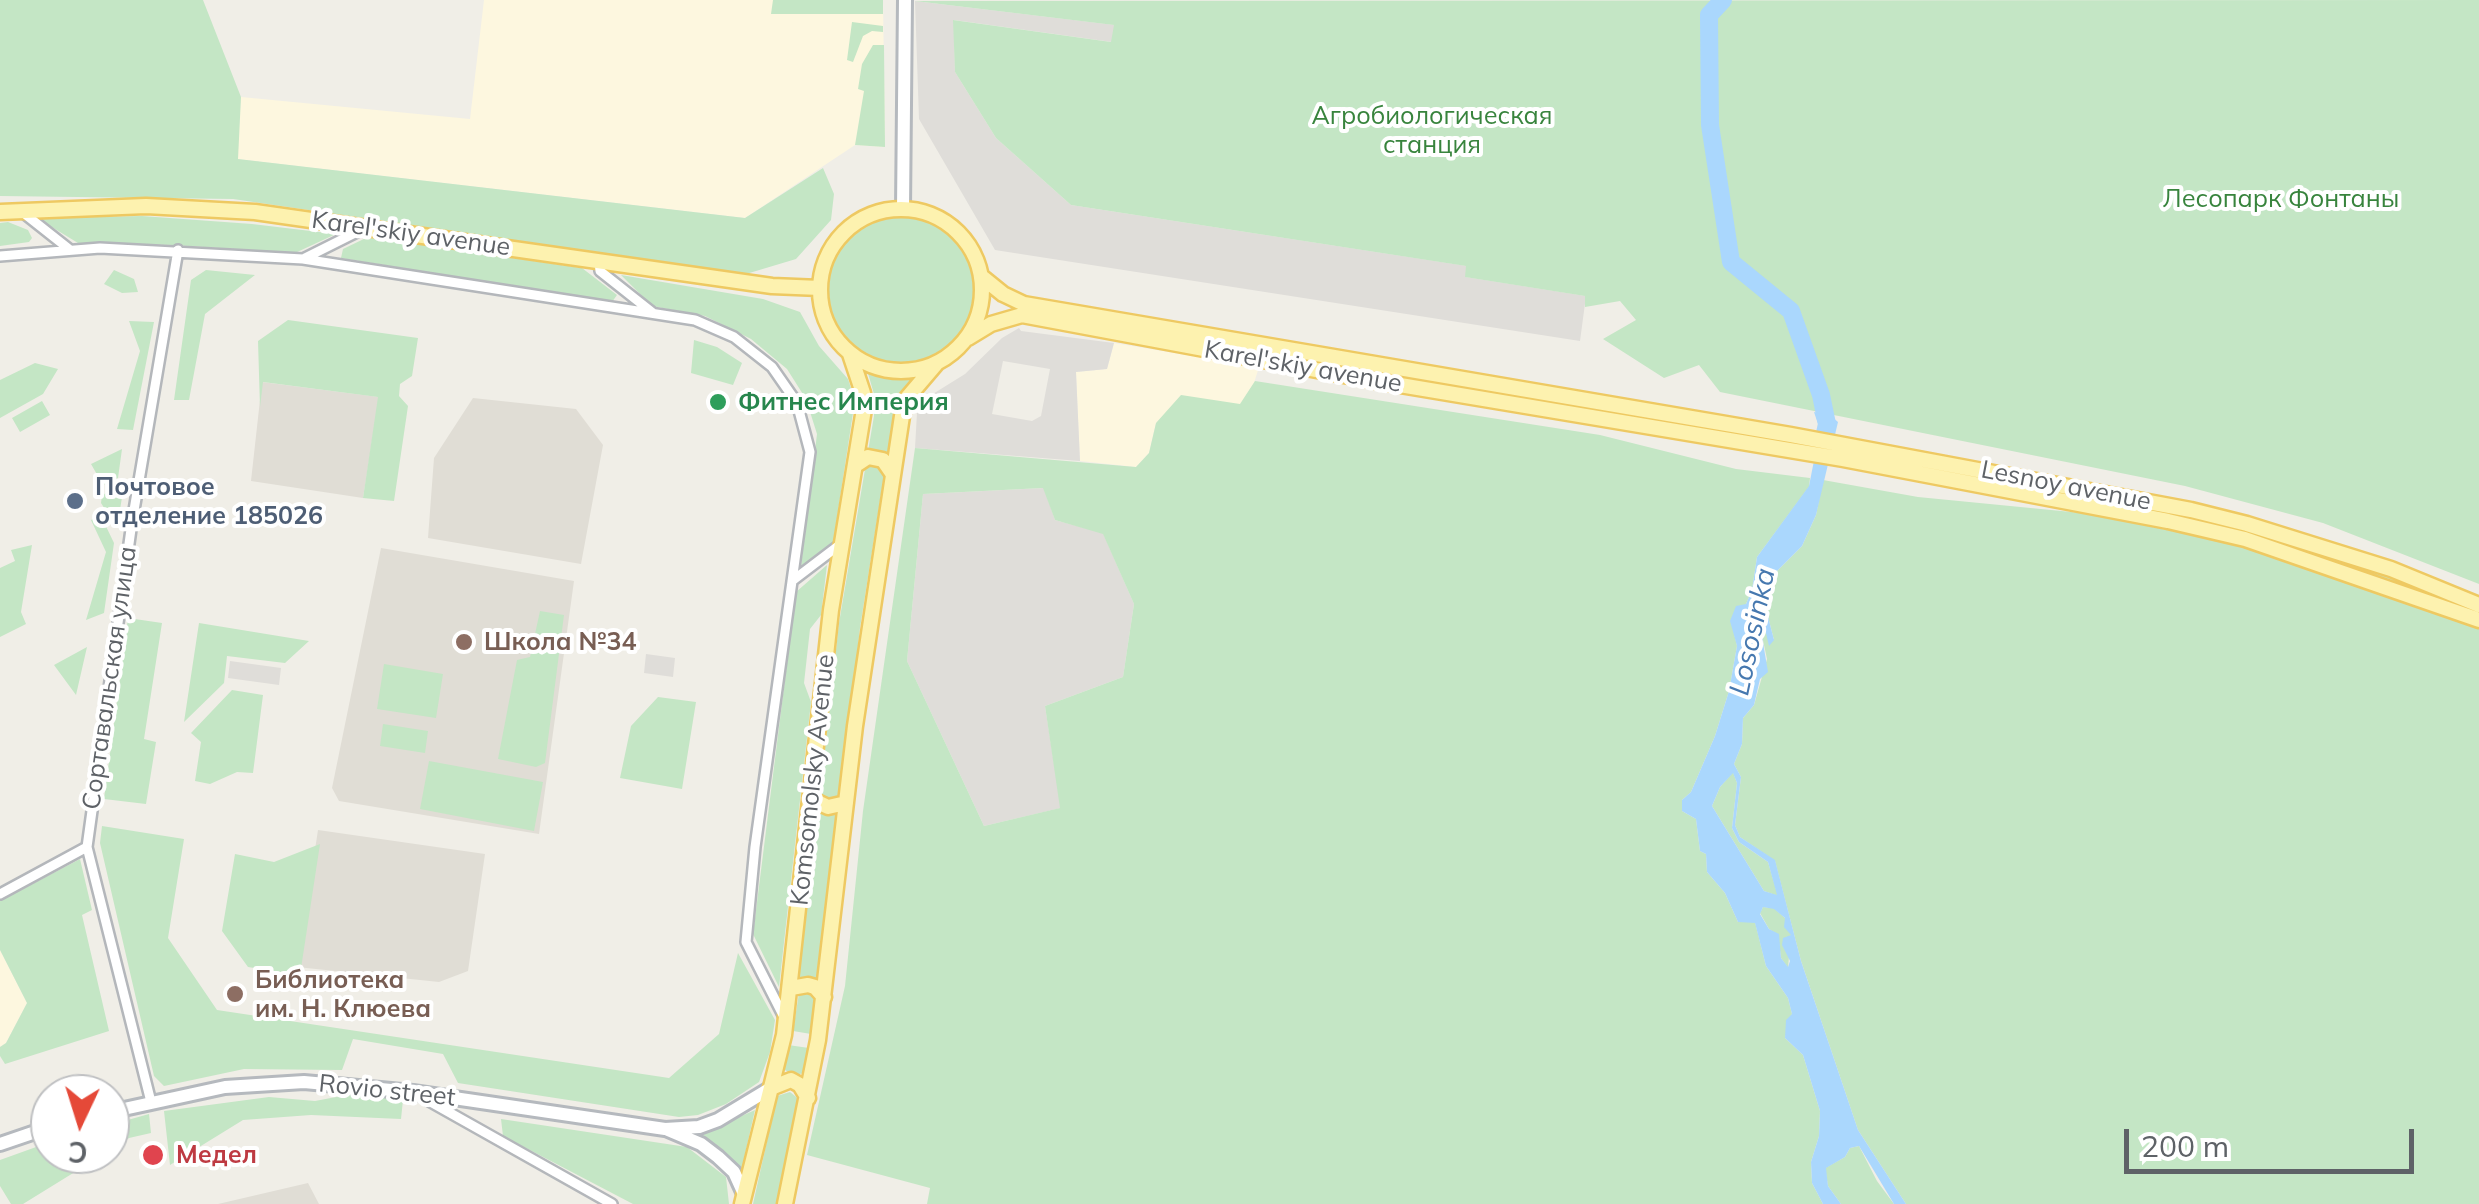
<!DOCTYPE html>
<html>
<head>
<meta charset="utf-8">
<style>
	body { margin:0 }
	#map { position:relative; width:2479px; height:1204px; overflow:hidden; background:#f0eee7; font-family:Mulish,sans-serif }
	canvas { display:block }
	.north { position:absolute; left:30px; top:1074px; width:100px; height:100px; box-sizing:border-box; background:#fff; border:2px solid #bfc0c2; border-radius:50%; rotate:184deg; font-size:28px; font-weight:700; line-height:40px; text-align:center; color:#5e6267 }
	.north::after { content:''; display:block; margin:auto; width:35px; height:45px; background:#e54938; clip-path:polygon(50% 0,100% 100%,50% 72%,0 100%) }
	.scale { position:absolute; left:2124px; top:1129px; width:290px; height:45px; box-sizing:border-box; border:5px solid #5e6267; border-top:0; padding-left:12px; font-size:30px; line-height:35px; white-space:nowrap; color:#5e6267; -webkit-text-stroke:8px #fff; paint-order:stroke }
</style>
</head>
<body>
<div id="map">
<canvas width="2479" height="1204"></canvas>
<div class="north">С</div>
<div class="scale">200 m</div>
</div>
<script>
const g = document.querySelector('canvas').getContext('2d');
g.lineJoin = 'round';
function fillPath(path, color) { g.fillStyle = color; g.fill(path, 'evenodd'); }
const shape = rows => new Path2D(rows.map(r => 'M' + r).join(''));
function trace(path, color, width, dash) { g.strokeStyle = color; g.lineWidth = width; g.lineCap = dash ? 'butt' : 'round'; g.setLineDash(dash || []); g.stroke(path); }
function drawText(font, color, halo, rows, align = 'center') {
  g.font = font + ' Mulish,sans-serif'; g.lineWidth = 8; g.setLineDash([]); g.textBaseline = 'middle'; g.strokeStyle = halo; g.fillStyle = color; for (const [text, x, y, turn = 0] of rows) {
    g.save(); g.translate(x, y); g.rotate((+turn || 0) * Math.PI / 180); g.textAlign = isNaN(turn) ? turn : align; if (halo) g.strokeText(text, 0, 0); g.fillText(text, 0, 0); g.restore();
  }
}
fillPath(shape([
	[484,0,883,0,885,147,855,145,745,218,237,159,241,97,470,119],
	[1114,343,1259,367,1254,383,1240,405,1156,423,1149,453,1136,467,1080,461,1076,372,1107,369],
	[0,950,27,1003,6,1043,0,1047]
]), '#fdf7df');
fillPath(shape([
	[915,1,1115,25,1112,42,954,20,955,72,996,138,1071,205,1467,266,1466,277,1586,296,1580,341,995,250,919,119],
	[1019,328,1021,331,1114,343,1107,369,1076,372,1080,461,915,448,917,413,928,397,965,374,1002,338],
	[1003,361,1050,369,1041,416,1032,421,992,414],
	[1044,488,1055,520,1103,533,1134,604,1123,677,1045,706,1061,808,984,826,907,661,923,494],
	[646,654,675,658,673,677,644,673],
	[230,661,281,668,279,685,228,678]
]), '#dfddd9');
fillPath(shape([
	[262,382,379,397,363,498,251,481],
	[473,398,576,409,603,445,581,564,428,538,434,458],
	[381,548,574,581,539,834,339,801,332,788],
	[318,830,485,854,468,971,439,982,297,967],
	[308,1183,319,1204,218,1204]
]), '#e0ddd5');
fillPath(shape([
	[0,0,203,0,241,97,238,159,745,218,823,168,834,194,831,220,796,259,746,274,233,199,0,196],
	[773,0,883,0,883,14,771,14],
	[2479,0,2479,584,2323,523,2185,486,1720,392,1699,365,1664,378,1603,339,1636,320,1620,301,1585,307,1585,296,1465,277,1466,266,1071,205,996,138,955,72,953,20,1111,42,1114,25,915,1],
	[852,22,883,26,883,32,872,31,863,36,853,62,847,60],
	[873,45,884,45,885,147,855,145,864,91,858,89,862,64],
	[142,216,252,224,336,234,295,253,173,245,78,243,37,218],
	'828 290a74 74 0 1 1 148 0a74 74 0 1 1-148 0Z',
	[8,222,28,230,32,238,29,242,0,246,0,223],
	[368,237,582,268,617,295,612,302,341,258,343,249],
	[114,270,134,279,138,292,122,293,104,284],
	[206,270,255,275,205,314,189,400,174,400,191,280],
	[621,275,763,299,800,312,819,346,848,379,855,400,833,544,801,566,817,434,806,399,787,369,751,339,705,316,652,306],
	[288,320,418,338,412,376,400,384,399,396,408,406,394,501,363,498,378,397,263,382,260,407,258,341],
	[129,321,154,322,133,430,117,429,140,351],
	[694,340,717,347,742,363,733,385,691,373],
	[35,363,58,369,43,394,0,418,0,380],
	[867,370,889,378,913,378,900,396,893,418,860,628,820,984,810,978,799,978,839,623,874,416,874,394],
	[1377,370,1633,415,1632,419,1377,376],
	[1255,381,1600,435,1736,469,1810,478,1809,487,1757,557,1752,590,1746,604,1731,620,1737,646,1729,691,1715,736,1691,792,1682,800,1682,811,1696,819,1700,851,1706,854,1707,872,1725,893,1738,922,1755,922,1766,966,1788,998,1792,1014,1785,1038,1803,1055,1820,1111,1819,1136,1811,1162,1812,1183,1823,1204,927,1204,930,1188,807,1155,845,986,863,811,915,448,1136,467,1149,453,1156,423,1181,395,1240,404],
	[1043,488,1055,520,1103,534,1134,604,1123,677,1045,706,1060,808,984,826,907,661,923,494],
	[42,401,50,415,20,432,12,418],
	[122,449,118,478,103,485,91,464],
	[1961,472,2096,496,2247,529,2465,603,2479,609,2479,614,2246,531,1958,475],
	[1823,480,1918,497,2092,514,2242,546,2455,618,2479,629,2479,1204,1906,1204,1858,1130,1801,961,1775,861,1740,837,1735,825,1741,777,1734,764,1742,744,1743,718,1754,705,1767,659,1761,631,1765,628,1774,640,1765,605,1769,596,1768,580,1802,546,1816,515],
	[124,485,117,528,101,503,102,495],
	[101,516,114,543,104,613,86,620,106,552,91,520],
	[32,545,21,612,26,624,0,637,0,568,15,561,11,550],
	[827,565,821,615,810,629,804,683,811,702,779,987,753,934,796,592],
	[540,611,564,615,545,763,536,767,498,759,517,660,530,657],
	[128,618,162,623,144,739,156,742,146,804,104,799],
	[199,623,309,641,285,663,227,656,224,683,184,722],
	[87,647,76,695,54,665],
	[384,664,443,674,436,718,377,709],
	[232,690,263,695,253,773,237,772,210,784,195,781,201,742,191,733],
	[658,697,696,702,682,789,620,778,631,726],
	[383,724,428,731,425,753,380,746],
	[429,761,543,782,534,831,420,809],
	[1733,772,1737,783,1732,828,1739,842,1768,862,1778,896,1764,891,1712,806,1720,787],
	[102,826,184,839,168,938,217,1010,669,1078,719,1034,738,953,775,1020,770,1052,759,1082,726,1104,698,1115,679,1117,458,1083,443,1054,353,1039,342,1070,244,1069,164,1086,154,1076,100,843],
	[320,844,300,975,248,967,222,931,235,854,274,862],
	[80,859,92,910,82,915,109,1031,5,1064,0,1056,0,1047,6,1043,27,1003,0,950,0,901],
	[1763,907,1774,908,1785,918,1791,934,1788,968,1781,958,1778,935,1769,929,1760,913],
	[799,993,808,993,817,999,811,1034,793,1031],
	[788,1045,809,1048,805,1073,794,1075,783,1069],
	[790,1092,800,1100,776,1204,753,1204,777,1096],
	[352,1094,403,1100,401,1119,311,1115,243,1120,170,1165,164,1111,269,1097,315,1101],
	[755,1110,742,1168,701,1134],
	[149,1114,151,1133,129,1138,110,1150,110,1125],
	[501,1119,687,1147,726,1177,729,1204,633,1204,503,1136],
	[50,1142,50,1154,104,1154,23,1204,11,1204,0,1186,0,1160],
	[1859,1146,1877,1181,1894,1204,1841,1204,1828,1186,1825,1168,1845,1157,1850,1148]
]), '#c4e6c5');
fillPath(shape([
	[1814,412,1831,416,1838,422,1816,515,1802,546,1768,580,1769,596,1765,605,1774,640,1769,646,1765,629,1761,631,1768,672,1760,679,1754,705,1743,718,1742,744,1734,764,1741,777,1735,825,1740,837,1775,860,1801,961,1858,1130,1906,1204,1894,1204,1859,1146,1850,1148,1845,1157,1826,1168,1828,1186,1841,1204,1823,1204,1812,1183,1811,1162,1819,1136,1820,1111,1803,1055,1785,1038,1786,1020,1792,1014,1788,998,1766,966,1755,923,1738,922,1725,893,1707,872,1706,854,1700,851,1696,819,1682,811,1682,800,1691,792,1715,736,1729,691,1737,646,1730,621,1736,606,1746,604,1752,590,1757,557,1809,486,1820,430],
	[1733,773,1737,783,1732,828,1739,842,1768,862,1777,895,1764,891,1712,806,1720,787],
	[1763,907,1774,909,1785,918,1784,927,1791,935,1783,938,1782,945,1790,961,1788,967,1781,958,1779,934,1769,929,1760,914]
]), '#aad7fd');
trace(shape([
	[1723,0,1709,15,1710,125,1731,262,1791,311,1821,395,1827,424,1824,438]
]), '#aad7fd', 18);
const street = shape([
	[21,211,69,249],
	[0,256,100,248,303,259,695,320,734,337,772,367,797,403,810,452,755,847,746,942,785,1019],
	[305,258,363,229],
	[599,262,600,271,653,313],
	[792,581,842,543],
	[0,894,87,847],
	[420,1096,612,1204],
	[151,1102,87,847,132,522,178,250]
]);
const secondary = shape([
	[903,209,905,0],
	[110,1112,225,1087,304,1082,413,1092,665,1129,699,1127,718,1120,771,1088],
	[668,1130,701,1144,718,1157,734,1172,744,1194],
	[0,1144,50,1127]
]);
const primary = shape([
	'820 290a81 81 0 1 1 162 0a81 81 0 1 1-162 0Z',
	[0,212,146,206,255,212,772,286,820,288],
	[982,277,1003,294,1024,304,1791,435,2191,510,2247,524,2391,569,2479,605],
	[968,338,991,324,1022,315,1370,380,1843,459,2168,521,2245,539,2479,620],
	[856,465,868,457,883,460,892,473],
	[811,799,828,807,846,803],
	[791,988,808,985,815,987,824,997],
	[771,1088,791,1080,800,1085,808,1098],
	[742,1204,784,1035,831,610,864,409,863,393,850,354],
	[785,1204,818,1040,855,726,902,416,907,398,936,364]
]);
trace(street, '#b4b7bb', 14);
trace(secondary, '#b5b9be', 18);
trace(primary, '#eec962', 19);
trace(street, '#fff', 9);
trace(secondary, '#fff', 12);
trace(primary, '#fdf2af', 14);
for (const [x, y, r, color] of [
	[718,402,10,"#2e9e5b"],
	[75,501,10,"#5c6f8a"],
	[464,642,10,"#8d6e63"],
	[235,994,10,"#8d6e63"],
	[153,1155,12,"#e0444e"]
]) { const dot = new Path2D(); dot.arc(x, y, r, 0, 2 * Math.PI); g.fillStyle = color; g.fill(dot); trace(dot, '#fff', 4); }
drawText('25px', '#38843d', '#fff', [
	["Агробиологическая",1432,116],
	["станция",1432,145],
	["Лесопарк Фонтаны",2281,199]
]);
drawText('25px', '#5e6267', '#fff', [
	["Karel'skiy avenue",411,234,8],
	["Karel'skiy avenue",1303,367,10],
	["Lesnoy avenue",2066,486,11],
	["Сортавальская улица",110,678,-82],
	["Komsomolsky Avenue",813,780,-84],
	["Rovio street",387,1091,6]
]);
drawText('bold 25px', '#27864d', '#fff', [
	["Фитнес Империя",738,402]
], 'left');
drawText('bold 25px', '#4e5e75', '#fff', [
	["Почтовое",95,487],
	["отделение 185026",95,516]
], 'left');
drawText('bold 25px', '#785e54', '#fff', [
	["Школа №34",484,642],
	["Библиотека",255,980],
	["им. Н. Клюева",255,1009]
], 'left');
drawText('bold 25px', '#be3a42', '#fff', [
	["Медел",176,1155]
], 'left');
drawText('italic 28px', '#4678af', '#fff', [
	["Lososinka",1753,632,-78]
]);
</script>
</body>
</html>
